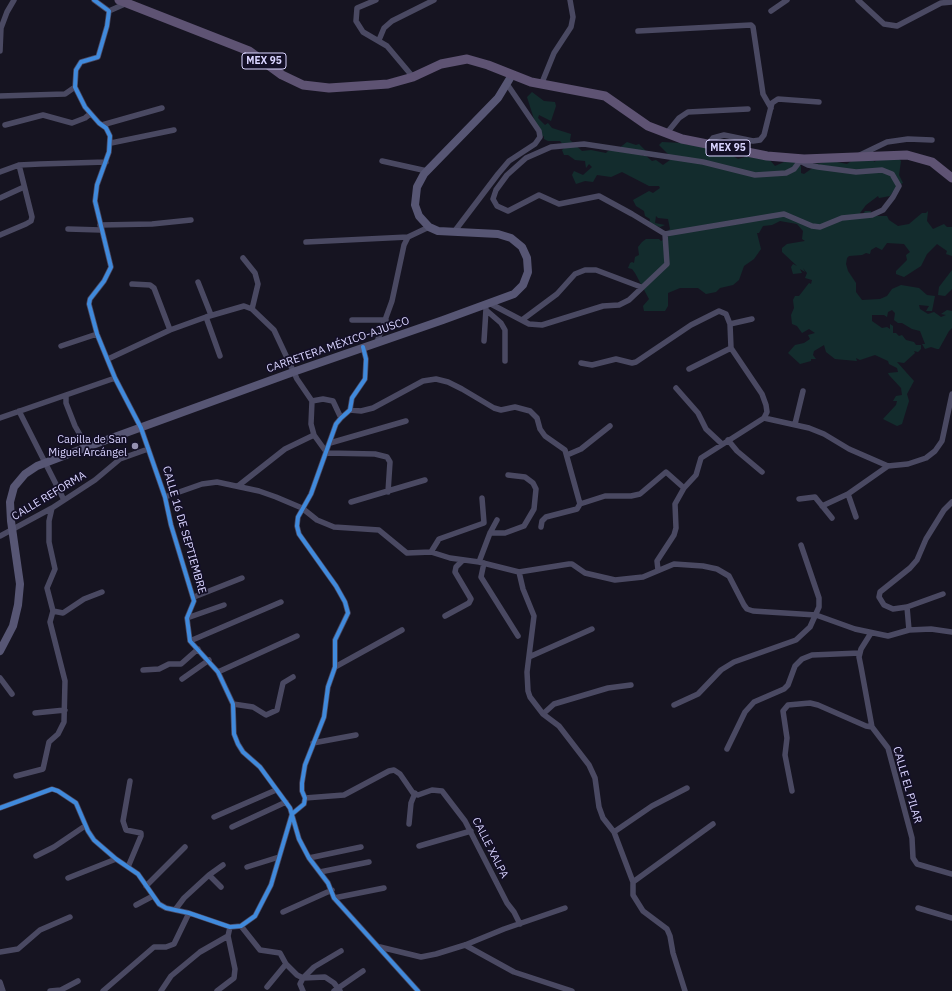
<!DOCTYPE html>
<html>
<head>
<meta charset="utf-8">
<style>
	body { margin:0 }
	canvas { display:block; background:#161421 }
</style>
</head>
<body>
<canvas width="952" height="991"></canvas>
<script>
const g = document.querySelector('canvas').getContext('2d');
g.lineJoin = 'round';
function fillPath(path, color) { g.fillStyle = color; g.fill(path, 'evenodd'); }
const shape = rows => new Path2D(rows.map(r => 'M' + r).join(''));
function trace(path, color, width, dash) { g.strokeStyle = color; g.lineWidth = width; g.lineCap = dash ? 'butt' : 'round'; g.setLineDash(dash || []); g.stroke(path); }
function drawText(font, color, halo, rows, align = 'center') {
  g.font = font + ' "IBM Plex Sans",sans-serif'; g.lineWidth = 3.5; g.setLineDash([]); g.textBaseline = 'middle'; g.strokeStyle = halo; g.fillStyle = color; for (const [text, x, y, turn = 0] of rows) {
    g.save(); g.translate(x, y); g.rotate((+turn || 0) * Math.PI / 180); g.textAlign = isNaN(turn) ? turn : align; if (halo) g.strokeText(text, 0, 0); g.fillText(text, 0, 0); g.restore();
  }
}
fillPath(shape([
	[532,92,544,101,555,102,556,106,551,121,539,115,538,118,545,125,548,123,552,128,571,134,570,140,582,151,591,150,606,153,608,151,618,149,627,142,636,145,639,144,646,151,642,154,642,156,645,155,652,161,656,160,663,165,670,160,670,156,659,145,662,142,682,143,688,145,710,144,718,139,721,142,722,149,738,159,767,151,769,159,775,166,784,162,796,162,801,166,801,173,804,174,814,167,811,164,822,163,827,160,847,164,857,157,873,157,874,162,882,157,899,159,901,161,899,175,903,183,897,186,890,196,879,198,878,196,866,205,860,213,862,215,865,211,871,211,871,213,878,216,887,216,889,220,898,226,909,224,922,213,926,213,928,211,927,221,933,229,944,224,947,227,952,227,952,256,946,254,947,251,937,244,927,254,921,266,904,277,896,274,896,271,907,260,906,255,910,252,904,244,887,243,882,250,876,247,871,250,870,254,866,253,862,255,849,256,847,258,846,264,848,271,856,283,856,292,862,300,880,299,887,296,892,289,901,285,919,288,927,295,935,296,932,311,926,311,929,306,919,305,920,309,928,314,934,312,941,317,946,315,941,314,947,310,952,311,952,328,949,331,939,349,937,349,931,347,925,349,922,344,925,344,920,331,912,329,902,323,898,323,894,320,895,313,892,310,888,312,887,317,884,315,872,315,872,321,882,328,887,327,890,329,890,324,893,326,893,333,896,333,899,336,902,335,906,340,914,342,916,345,921,345,921,349,918,352,914,351,915,353,904,363,897,362,914,381,907,394,909,401,902,424,897,426,883,419,896,405,897,401,893,401,896,396,902,395,901,388,889,375,888,373,898,372,897,368,889,364,888,361,875,355,860,360,856,358,857,361,835,359,826,352,824,345,814,351,813,355,816,359,811,359,811,361,800,364,788,353,795,345,804,343,810,339,808,335,815,333,809,329,802,333,797,326,792,324,791,315,794,308,793,300,795,296,799,296,809,283,811,284,812,280,805,278,807,273,803,268,805,272,800,269,802,273,793,274,791,267,793,264,797,266,782,252,782,248,787,244,805,241,802,239,803,231,797,224,780,221,772,225,763,226,759,233,757,233,761,249,754,259,744,266,739,280,733,285,720,288,716,292,706,294,698,288,680,288,668,293,668,306,665,311,644,311,643,306,649,299,635,273,632,269,628,268,630,263,632,262,634,263,635,257,639,255,638,247,642,242,646,239,659,239,661,241,669,236,669,234,667,232,670,229,668,219,658,218,656,216,655,223,665,225,660,227,649,224,650,219,645,216,644,211,636,206,633,200,649,191,653,193,660,188,659,186,649,186,622,172,611,177,597,175,593,182,585,181,576,184,572,175,574,171,583,175,592,167,589,164,586,168,585,161,575,160,568,155,564,155,562,150,565,147,560,141,548,141,544,139,544,136,540,138,527,97],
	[952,270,952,289,945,296,938,295,939,287]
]), '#132c2d');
trace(shape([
	[94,0,109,11,107,26,98,57,81,62,76,70,75,87,85,107,99,123,106,128,110,136,109,152,97,185,95,201,111,267,104,281,90,299,89,304,97,334,115,378,141,428,165,497,171,525,194,601,187,618,190,641,218,672,233,704,234,734,238,744,243,752,260,767,290,808,299,839,309,858,328,883,334,898,418,991],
	[376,0,357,8,356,21,363,32,387,46,413,77],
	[858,0,884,24,897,26,941,3,952,2],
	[109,11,127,3],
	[771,11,787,0],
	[638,31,751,25,753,27,763,94,771,108],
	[379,40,384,28,392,21,434,0],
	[0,51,1,28,7,12,14,0],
	[541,85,554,53,571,27,573,17,570,0],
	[0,96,65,94,75,87],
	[5,125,43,115,72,123,85,118,90,114],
	[102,125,162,108],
	[666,134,679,118,688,112,748,109],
	[111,143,174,130],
	[708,144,713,138,724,135,753,141,760,140,764,135,772,103,778,99,819,102],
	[860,155,887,142,908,139,932,140],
	[798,160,808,165,818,167,856,172,882,170,892,174,899,186,893,197,883,210,872,215,842,218,820,227,812,226,784,214,665,234,632,214,599,196,559,204,539,195,508,211,497,206,493,199,496,190,507,175,526,158,551,147,584,144,703,162,755,175,786,173,794,169,800,161],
	[382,161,427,171],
	[0,172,19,165,40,164,106,162],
	[0,198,24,187],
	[100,225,152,224,191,220],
	[68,229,101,230],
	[454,232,498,174,509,161,535,144,540,137,539,131,507,84],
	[0,235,26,224,31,221,32,217,19,165],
	[306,242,408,237],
	[243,258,255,273,258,284,252,309],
	[198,282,211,315],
	[132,284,150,285,154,288,170,330],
	[489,303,529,324,542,325,603,306,619,305,629,300,667,264,665,234],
	[486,310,501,323,505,330,505,361],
	[206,317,220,356],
	[352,320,386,320],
	[522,320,557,294,575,274,585,270,596,270,641,287],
	[730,324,731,348,762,394,766,405,767,412,764,418],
	[484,341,486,309],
	[377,342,392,301,404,245,408,237,429,227],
	[61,346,97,334],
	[108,359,170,330,206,317,244,306,252,309,274,330,297,379,312,401],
	[581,363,592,365,616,359,632,363,636,362,691,325,719,311,726,314,730,324,752,319],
	[689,369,731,348],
	[676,388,698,413,706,429,722,444],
	[66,395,66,403,75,426,87,447],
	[312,401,311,424,314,435,327,453,375,454,387,457,390,462,388,492],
	[312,401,323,399,333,401,341,418],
	[350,410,361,411,373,408,423,381,436,379,448,382,462,389,494,408,501,410,515,407,530,411,537,418,540,429,545,436,565,450,580,504,605,496,631,496,640,494,666,472,684,488],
	[19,411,64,500],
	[0,418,115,378],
	[795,424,803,391],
	[728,440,737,451,762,472],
	[330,443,406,421],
	[567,455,581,449,610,426],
	[238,486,285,449,314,435],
	[165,497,202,484,217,482,259,491,276,497,302,508,317,520,334,527,379,530,407,553,431,552,450,558,479,562,519,572,569,564,572,564,585,573,615,580,643,577,674,564,703,566,717,569,729,576,744,605,747,609,753,611,816,615,855,629,888,636,909,630,931,629,952,632],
	[799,499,815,497,832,518],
	[351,502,425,480],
	[822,506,848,494],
	[856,517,848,494,888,466],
	[541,527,542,521,546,517,577,509,580,504],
	[490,533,505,533,524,526,534,509,536,489,533,483,525,477,508,475],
	[0,536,52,508,95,480,120,459,148,449],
	[431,552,439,539,484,523,482,498],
	[479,562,490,533,497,520],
	[484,563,481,577,518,636],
	[658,570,657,561,674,535,676,528,675,504,684,488,696,475,701,458,764,418,809,428,824,434,849,449,888,466,908,464,926,458,935,451,942,441,952,394],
	[519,572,523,589,534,616,527,672,528,691,530,697,543,714,559,726,589,765,595,778,599,807,603,818,614,832,633,882,633,895,643,911,667,929,670,936,673,953,685,991],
	[943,594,907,607,893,609,884,605,879,597,880,592,910,568,917,560,926,539,944,510,952,502],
	[194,597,242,578],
	[907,607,909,630],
	[53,611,63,613,84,599,102,592],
	[445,616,469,603,471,599,455,572,456,567,463,560],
	[187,618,224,605],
	[871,633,861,649,859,657,861,667,872,727,888,748,912,838,913,858,917,864,952,874],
	[190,641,281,602],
	[529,657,592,629],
	[335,667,402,630],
	[143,670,159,669,169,664,181,664,198,649],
	[218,672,297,636],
	[0,678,12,694],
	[182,679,209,660],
	[233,704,253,707,266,715,277,710,283,683,293,677],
	[674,705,698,694,721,670,734,662,796,640,810,627,819,607,819,598,801,545],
	[35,713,65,710],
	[543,714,554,704,608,688,631,685],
	[313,743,356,735],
	[727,749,745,712,754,702,784,689,788,685,795,666,802,659,812,655,860,653],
	[16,776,43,769,49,742,58,734,64,722,65,681,50,622,53,611,47,588,55,569,49,542,49,521,52,508],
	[792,791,785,755,787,738,783,711,788,705,810,703,818,705,866,726,872,727],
	[305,798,344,795,389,771,394,770,400,774,413,793,418,795,432,790,442,791,465,821,507,903,514,912,520,924],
	[0,808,52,789,58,791,76,803,88,831,94,840,116,859,138,874,159,904,166,908,189,913,230,927,241,926,255,916,271,885,292,814,304,804,305,798,302,791,302,783,305,765,324,717,328,687,335,667,335,640,348,613,345,602,336,586,299,534,297,526,298,517,311,494,336,424,341,418,350,410,352,398,365,379,366,359,363,347],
	[214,817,276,790],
	[409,824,411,803,415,793],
	[232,827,286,802],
	[614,832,652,806,687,788],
	[419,846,471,831],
	[36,856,54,847,85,826],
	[309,858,361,847],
	[128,867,141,836,141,833,126,830,123,821,130,781],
	[247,867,279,857],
	[320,872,369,862],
	[209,875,223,865],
	[68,878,116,859],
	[633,882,713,824],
	[146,886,185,847],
	[334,898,384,888],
	[136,905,153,896],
	[918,908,952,918],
	[175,910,184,898,209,875,221,887],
	[283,912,332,890],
	[241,926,260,950,280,953,286,964,297,975,303,978,325,977,334,983,340,991],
	[465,945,514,972,572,991],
	[380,947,421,957,436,954,465,945,504,929,565,908],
	[0,952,18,949,40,930,70,917],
	[0,982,3,991],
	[267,987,286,964],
	[50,991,61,990,78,981],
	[103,991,154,947,166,947,174,944,189,913],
	[161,991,171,976,200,952,228,936],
	[217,991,234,978,235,969,228,936,230,927],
	[303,991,300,984,303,978,314,967,341,951],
	[334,991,363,971]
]), '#4a4962', 5.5);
trace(shape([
	[0,651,13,626,18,605,20,584,11,521,10,502,14,487,25,474,37,466,87,447,296,371,443,320,514,294,523,285,528,272,527,258,522,247,511,238,498,234,438,231,429,227,419,216,415,205,417,187,424,174,498,98,512,75]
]), '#575674', 8);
trace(shape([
	[119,0,249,51,282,75,303,85,329,88,388,84,413,77,441,64,467,59,488,65,531,82,605,96,648,126,682,139,767,156,804,159,907,155,932,162,952,178]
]), '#5e5373', 9);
trace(shape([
	[94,0,109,11,107,26,98,57,81,62,76,70,75,87,85,107,99,123,106,128,110,136,109,152,97,185,95,201,111,267,104,281,90,299,89,304,97,334,115,378,141,428,165,497,171,525,194,601,187,618,190,641,218,672,233,704,234,734,238,744,243,752,260,767,290,808,299,839,309,858,328,883,334,898,418,991],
	[0,808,52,789,58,791,76,803,88,831,94,840,116,859,138,874,159,904,166,908,189,913,230,927,241,926,255,916,271,885,292,814,304,804,305,798,302,791,302,783,305,765,324,717,328,687,335,667,335,640,348,613,345,602,336,586,299,534,297,526,298,517,311,494,336,424,341,418,350,410,352,398,365,379,366,359,363,347]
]), '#408adc', 4);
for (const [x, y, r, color] of [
	[135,446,4,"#9591b1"]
]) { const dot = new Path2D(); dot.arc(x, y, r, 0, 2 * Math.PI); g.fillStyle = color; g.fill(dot); trace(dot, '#130f26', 1.5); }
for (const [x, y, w] of [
	[264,61,44],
	[728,148,44]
]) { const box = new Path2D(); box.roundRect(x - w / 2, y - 8, w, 16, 3); g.fillStyle = '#130f26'; g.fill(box); trace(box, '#d9d4ff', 1); }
drawText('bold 10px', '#d9d4ff', null, [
	["MEX 95",264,61],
	["MEX 95",728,148]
]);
drawText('11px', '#d9d4ff', '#130f26', [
	["CARRETERA MÉXICO-AJUSCO",338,345,-19],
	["CALLE REFORMA",49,496,-31],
	["CALLE 16 DE SEPTIEMBRE",184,530,74],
	["CALLE EL PILAR",907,785,74],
	["CALLE XALPA",490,848,63]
]);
drawText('11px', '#d9d4ff', '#130f26', [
	["Capilla de San",127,440],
	["Miguel Arcángel",127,453]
], 'right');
</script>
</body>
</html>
